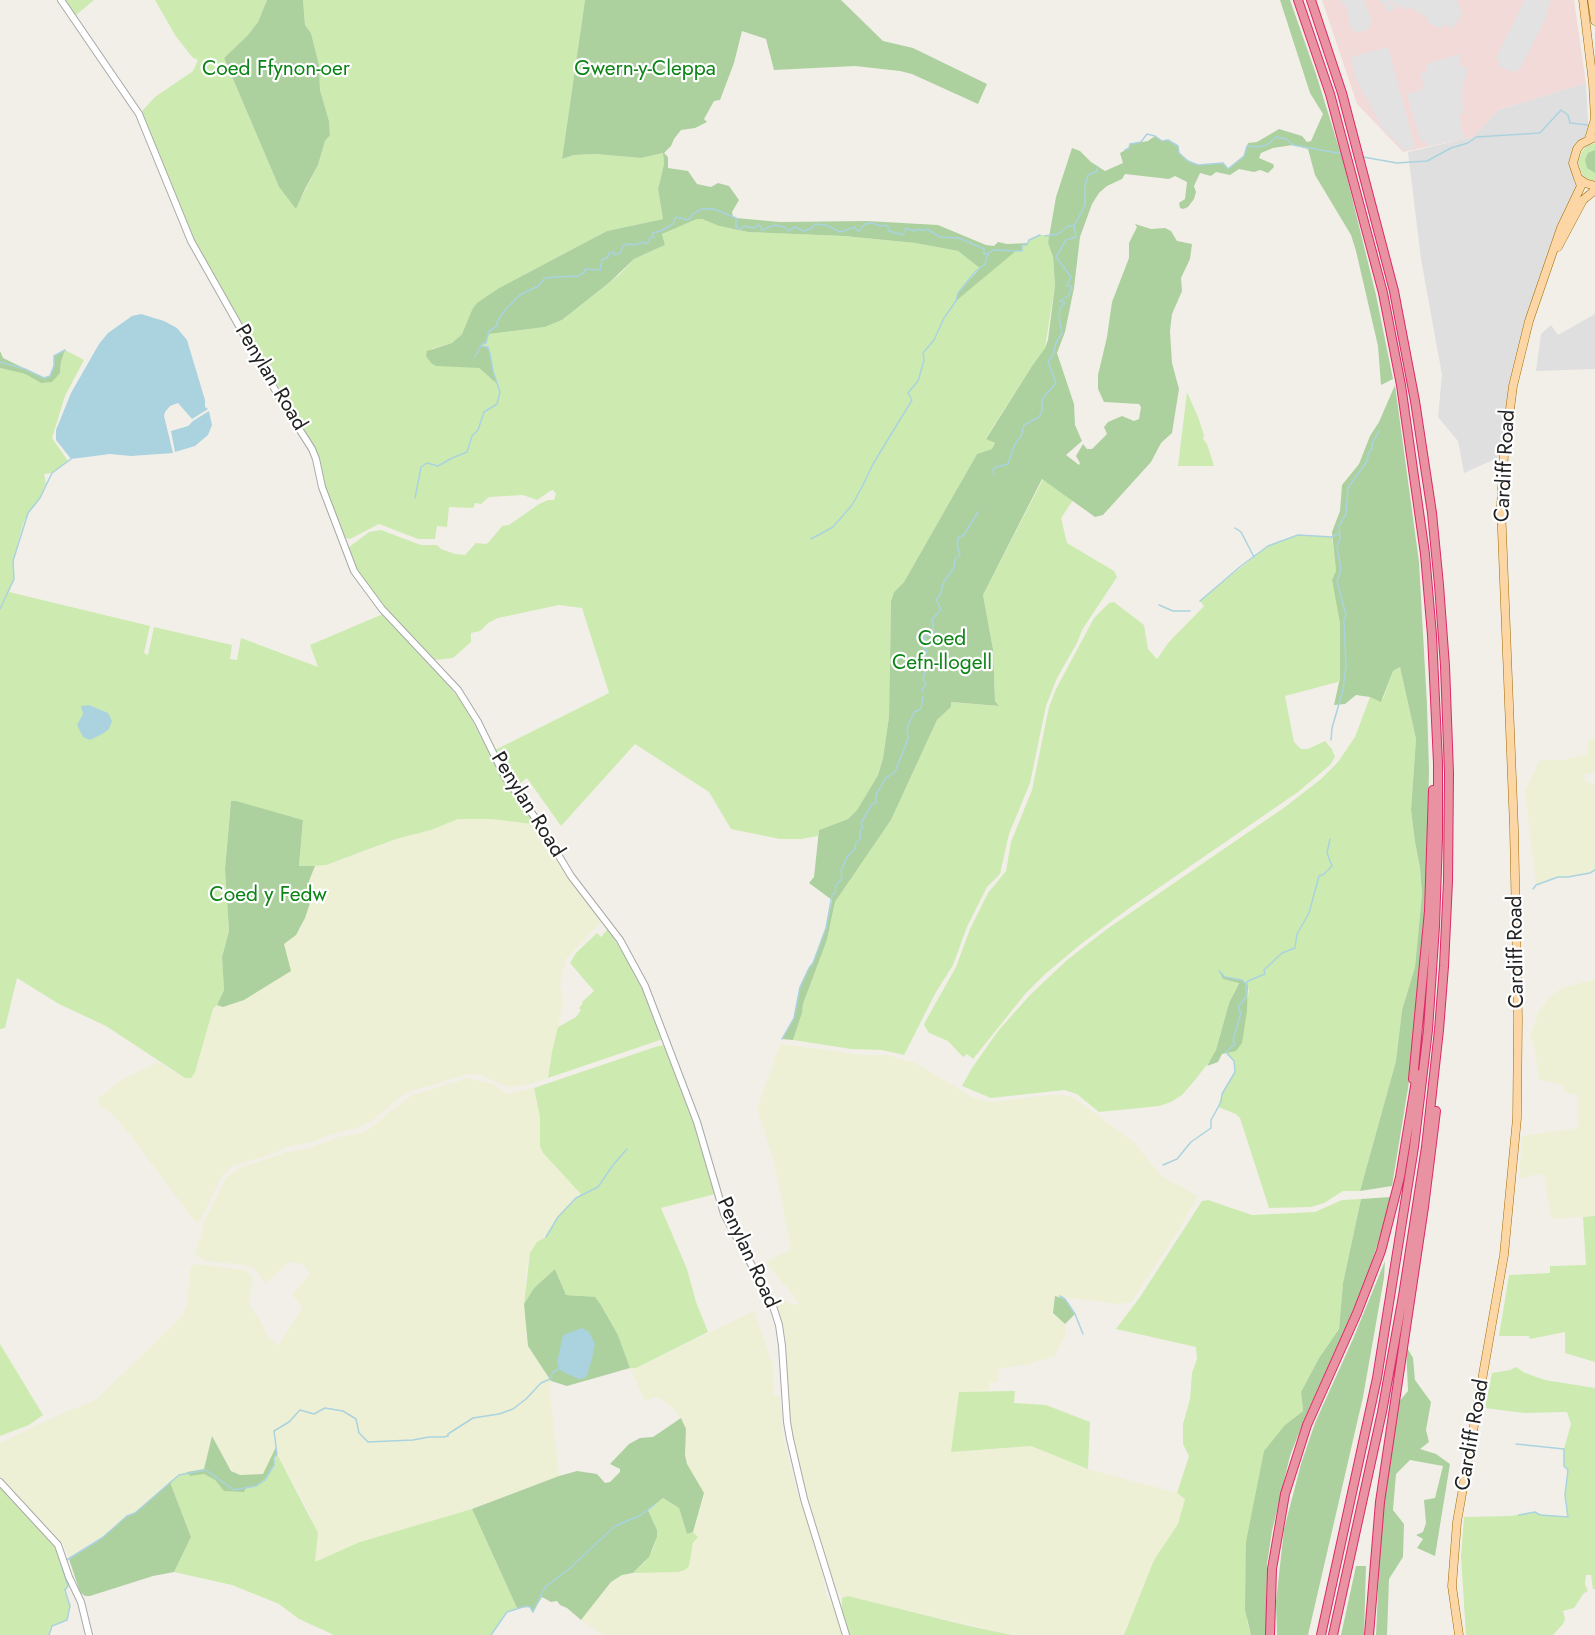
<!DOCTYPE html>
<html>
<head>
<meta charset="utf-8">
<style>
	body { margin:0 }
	canvas { display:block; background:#f2efe9 }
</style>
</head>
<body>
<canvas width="1595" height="1635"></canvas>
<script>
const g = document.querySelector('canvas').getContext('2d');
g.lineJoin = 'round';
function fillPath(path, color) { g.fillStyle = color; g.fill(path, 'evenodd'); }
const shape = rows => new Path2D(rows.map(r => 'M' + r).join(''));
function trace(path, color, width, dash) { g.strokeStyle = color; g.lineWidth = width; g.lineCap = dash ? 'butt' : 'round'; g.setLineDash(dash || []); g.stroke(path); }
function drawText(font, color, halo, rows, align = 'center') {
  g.font = font + ' Jost,sans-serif'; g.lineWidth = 4.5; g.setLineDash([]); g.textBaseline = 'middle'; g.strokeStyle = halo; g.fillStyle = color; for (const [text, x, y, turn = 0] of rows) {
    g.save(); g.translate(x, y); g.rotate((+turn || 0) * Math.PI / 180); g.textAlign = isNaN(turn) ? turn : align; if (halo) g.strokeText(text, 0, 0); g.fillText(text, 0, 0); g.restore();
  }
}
fillPath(shape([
	[1586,83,1589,139,1574,156,1581,186,1546,269,1516,369,1504,455,1464,473,1458,441,1438,417,1442,375,1421,259,1408,152,1473,137,1498,110],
	[1595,314,1595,369,1536,371,1541,334,1551,325,1558,335]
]), '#e0dfdf');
fillPath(shape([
	[1322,0,1574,0,1586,83,1498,110,1473,137,1403,152,1357,104]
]), '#f2dad9');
fillPath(shape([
	[1595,738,1595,772,1584,775,1585,781,1595,785,1595,870,1590,873,1568,877,1558,877,1536,885,1525,791,1540,760,1563,760,1587,754,1588,740],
	[458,819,492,819,537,824,578,890,598,914,601,922,566,959,560,985,564,1000,552,1052,548,1078,531,1084,508,1087,480,1075,468,1074,405,1093,372,1121,357,1128,335,1133,312,1142,286,1147,272,1154,233,1166,222,1176,200,1220,198,1223,195,1222,131,1136,115,1117,100,1105,97,1099,123,1079,158,1062,185,1078,195,1072,213,1009,217,1005,223,1006,284,943,299,931,305,918,309,881,315,866,341,860,396,839,431,830],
	[1595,979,1595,1216,1551,1219,1544,1176,1537,1174,1519,1179,1522,1136,1578,1128,1577,1094,1565,1093,1564,1088,1559,1084,1539,1079,1535,1050,1530,1036,1540,1009,1554,993,1562,988],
	[780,1044,830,1050,859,1055,887,1055,916,1063,972,1097,992,1102,1048,1095,1064,1095,1073,1097,1135,1143,1161,1176,1198,1196,1179,1230,1131,1302,1119,1304,1055,1296,1053,1313,1065,1324,1065,1336,1055,1356,1026,1365,999,1368,998,1383,989,1382,989,1391,959,1392,952,1452,1031,1446,1088,1469,1177,1493,1185,1499,1178,1524,1154,1560,1124,1635,1012,1635,848,1596,842,1598,835,1586,806,1497,789,1423,786,1340,776,1303,781,1299,795,1305,800,1304,766,1262,791,1249,774,1162,759,1115,758,1105],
	[468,1078,493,1084,507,1094,534,1088,540,1117,540,1146,543,1153,581,1194,558,1217,546,1237,537,1243,530,1253,526,1274,524,1304,527,1326,526,1335,528,1346,551,1381,550,1391,559,1476,449,1517,360,1543,315,1563,311,1516,277,1454,276,1448,263,1474,240,1475,232,1471,212,1437,204,1470,179,1475,135,1513,127,1516,102,1538,69,1559,63,1544,10,1490,0,1477,0,1443,65,1412,96,1400,181,1317,187,1306,190,1270,194,1264,245,1270,252,1276,253,1279,249,1304,258,1317,268,1336,278,1346,302,1308,292,1294,310,1275,304,1265,294,1262,288,1263,266,1283,254,1268,244,1265,206,1261,195,1255,206,1217,227,1177,240,1168,286,1152,311,1148,338,1137,365,1132,410,1096],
	[754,1311,773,1366,774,1396,780,1396,783,1436,797,1494,807,1518,819,1561,827,1597,834,1607,843,1635,604,1635,581,1620,611,1583,622,1575,655,1572,678,1572,698,1537,693,1532,704,1497,704,1493,687,1464,685,1455,686,1429,683,1421,673,1409,659,1397,651,1398,645,1402,630,1368,636,1368]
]), '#eef0d5');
fillPath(shape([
	[65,0,94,0,76,15],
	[155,0,267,0,258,22,248,35,224,58,279,187,296,208,318,165,325,141,330,134,329,121,320,90,319,65,311,33,305,25,303,0,585,0,562,159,574,155,595,154,641,158,663,153,664,164,658,189,663,219,607,231,499,288,478,302,462,334,452,343,431,349,436,366,472,366,479,368,495,382,490,354,488,347,482,344,486,343,489,334,545,327,562,320,619,275,634,259,665,245,662,234,697,219,702,219,719,226,748,232,844,236,915,243,958,251,981,268,975,272,957,300,1022,245,1027,245,1029,240,1040,235,1050,235,1048,243,1053,257,1055,285,1045,348,1032,366,986,438,995,443,992,450,977,454,904,582,894,592,891,601,889,717,883,758,878,775,857,810,848,819,819,830,818,836,801,839,780,839,731,829,709,792,635,744,561,826,527,778,515,787,495,750,609,693,582,608,559,605,498,618,488,623,480,631,471,633,471,642,453,658,435,660,384,607,362,581,354,566,348,548,369,532,381,530,421,545,437,545,441,549,455,554,465,555,476,543,486,544,489,542,502,526,509,525,539,504,548,500,554,500,556,494,553,490,550,491,537,500,523,495,489,497,481,504,475,503,473,508,449,507,447,527,437,526,435,539,418,539,379,524,350,539,345,538,326,491,314,448,283,399,285,394,280,389,263,361,193,238,165,175,143,115,142,111,155,97,193,71,198,60,192,57,175,35],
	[1595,143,1595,182,1587,179,1582,174,1578,162,1582,151,1587,146],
	[65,350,84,360,65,396,52,438,68,461,52,473,44,474,46,483,40,498,28,513,23,524,13,561,14,579,9,592,150,626,144,653,148,655,154,627,232,645,230,659,237,660,241,638,318,667,310,645,383,614,446,682,465,706,499,772,510,790,531,816,532,824,492,819,458,819,431,830,396,839,326,865,299,867,303,820,231,801,225,869,229,931,222,957,224,990,217,1005,213,1009,195,1072,191,1078,185,1078,106,1026,59,1004,17,978,5,1028,0,1029,0,368,25,374,41,383,60,373,61,362],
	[1187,392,1198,417,1204,435,1203,439,1207,444,1214,466,1178,466],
	[1043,479,1073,500,1061,518,1067,543,1114,571,1117,577,1082,630,1077,643,1057,678,1046,706,1030,783,1009,834,1000,874,987,887,967,927,953,965,936,992,904,1055,882,1050,851,1049,793,1040,802,1013,803,1004,827,940,835,902,891,820,937,720,951,707,951,702,998,706,995,701,993,649,983,595],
	[1298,535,1332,537,1336,571,1332,581,1340,614,1340,678,1338,682,1285,696,1294,742,1301,749,1308,749,1325,741,1332,749,1335,757,1330,765,1298,792,1128,909,1081,944,1044,975,1026,993,973,1059,967,1054,963,1057,948,1041,929,1033,924,1025,925,1022,956,967,970,929,988,893,1006,871,1011,842,1032,790,1049,707,1056,689,1094,618,1109,603,1114,602,1144,625,1148,649,1157,659,1169,642,1204,606,1200,601,1213,590,1268,546],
	[1400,667,1416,739,1411,810,1415,842,1420,868,1422,894,1415,967,1402,1010,1396,1061,1360,1191,1343,1191,1324,1203,1311,1207,1269,1208,1240,1118,1236,1114,1218,1107,1222,1094,1235,1072,1234,1061,1226,1054,1232,1051,1244,1018,1249,990,1242,980,1225,977,1219,971,1223,979,1239,982,1229,1003,1216,1050,1213,1057,1195,1080,1182,1095,1171,1102,1159,1106,1099,1112,1077,1094,1064,1090,991,1098,962,1086,972,1068,998,1031,1030,995,1067,960,1107,929,1285,807,1321,779,1338,762,1355,737,1370,697,1383,699,1393,671],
	[608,929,631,966,651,1008,663,1039,548,1078,552,1052,558,1027,576,1017,581,1010,579,1008,583,1003,582,1002,594,991,570,963,576,953,597,933,601,937],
	[665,1045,695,1124,715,1194,661,1208,687,1269,696,1302,708,1332,636,1368,630,1368,618,1335,601,1305,581,1296,566,1295,555,1269,534,1288,524,1304,530,1253,537,1242,546,1237,558,1217,581,1194,543,1153,540,1146,540,1117,534,1088,658,1046],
	[1361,1199,1343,1283,1339,1329,1319,1358,1301,1392,1303,1411,1285,1425,1247,1621,1251,1635,1124,1635,1154,1560,1178,1524,1185,1499,1177,1493,1189,1456,1183,1444,1183,1424,1190,1399,1192,1373,1197,1359,1196,1347,1116,1329,1140,1297,1202,1201,1208,1200,1252,1215,1315,1212,1342,1200],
	[1595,1216,1595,1362,1565,1353,1565,1332,1530,1339,1529,1336,1499,1336,1509,1275,1550,1273,1550,1266,1586,1265,1583,1217],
	[0,1344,43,1415,29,1425,0,1436],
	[1516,1367,1525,1373,1545,1380,1595,1388,1595,1589,1593,1589,1591,1575,1586,1575,1585,1584,1588,1591,1584,1593,1574,1608,1563,1611,1565,1619,1563,1624,1553,1635,1466,1635,1461,1557,1464,1517,1510,1516,1535,1512,1546,1516,1567,1516,1565,1495,1568,1470,1564,1466,1564,1449,1571,1424,1567,1412,1524,1413,1485,1408,1492,1373,1510,1370],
	[1015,1391,1014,1403,1046,1405,1090,1422,1088,1469,1031,1446,951,1452,959,1392],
	[277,1454,318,1533,315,1562,360,1542,472,1509,517,1608,507,1612,491,1635,334,1635,299,1619,279,1604,232,1585,174,1572,191,1537,170,1482,179,1475,187,1472,190,1475,204,1474,215,1480,224,1491,248,1488,268,1476],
	[0,1485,55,1545,58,1555,68,1586,65,1590,70,1606,67,1620,52,1626,49,1635,0,1635],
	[663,1498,679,1508,687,1534,693,1532,698,1537,693,1543,689,1566,685,1570,678,1572,633,1573,645,1562,653,1549,657,1537,657,1530,648,1510],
	[848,1596,969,1626,1012,1635,849,1635,842,1610,842,1598]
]), '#cdebb0');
fillPath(shape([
	[267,0,303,0,305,25,311,33,319,65,320,90,329,121,330,135,325,141,318,165,305,189,296,209,279,187,224,58,248,35,258,22],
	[585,0,841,0,883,41,913,48,987,84,978,104,912,74,900,71,855,66,774,70,766,39,742,31,734,63,720,100,714,101,704,119,707,122,695,128,681,130,674,139,671,146,664,153,668,157,668,168,688,171,697,184,711,187,718,183,729,186,739,200,732,212,733,217,736,218,780,222,867,221,938,225,986,245,994,246,998,242,1007,244,1028,243,1027,245,1022,245,1022,251,1017,250,956,301,958,293,980,268,958,251,915,243,844,236,748,232,719,226,702,219,697,219,662,234,665,245,634,259,610,282,562,320,545,327,489,334,486,343,482,345,489,348,496,383,479,368,436,366,431,363,426,356,427,351,452,343,462,334,473,308,478,302,499,288,607,231,663,219,658,189,664,164,663,153,641,158,595,154,574,155,562,159],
	[1280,0,1290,0,1316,74,1343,161,1376,295,1393,379,1381,385,1378,346,1356,251,1351,235,1315,175,1308,149,1293,145,1273,148,1261,153,1259,158,1273,164,1274,167,1268,173,1260,170,1254,172,1239,169,1230,175,1216,172,1211,176,1200,173,1194,186,1196,192,1194,199,1188,207,1183,209,1180,208,1179,203,1185,199,1187,182,1175,176,1169,179,1125,174,1122,179,1107,186,1099,193,1092,204,1080,237,1074,288,1065,332,1057,353,1074,404,1075,425,1082,441,1066,455,1079,465,1080,463,1076,456,1083,444,1087,449,1092,449,1107,434,1104,427,1108,422,1122,416,1134,421,1139,419,1141,407,1139,404,1104,402,1098,389,1098,375,1107,337,1112,302,1129,258,1129,243,1137,227,1135,224,1151,229,1165,228,1171,231,1177,241,1192,244,1190,259,1181,278,1182,291,1172,314,1170,331,1172,363,1179,389,1172,433,1161,443,1151,462,1103,515,1095,517,1042,479,983,595,993,649,995,701,999,706,951,702,951,707,937,720,891,820,835,902,827,940,803,1004,802,1013,793,1040,782,1039,794,1018,800,987,809,968,813,963,826,928,832,900,809,883,814,877,819,830,848,819,857,810,878,775,883,758,889,717,891,601,894,592,904,582,977,454,992,449,995,443,986,439,1032,366,1045,348,1048,340,1055,285,1053,257,1048,243,1056,197,1072,148,1080,151,1091,162,1105,171,1123,163,1120,153,1129,148,1130,144,1148,141,1155,136,1162,141,1168,140,1178,146,1179,153,1188,161,1198,165,1223,163,1228,169,1244,156,1248,143,1257,142,1279,129,1302,136,1307,142,1311,141,1323,114,1310,93],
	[1595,150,1595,173,1587,168,1585,160,1588,153],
	[65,350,61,362,60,373,52,382,41,383,25,374,0,368,0,351,3,358,44,378,50,376,54,366,54,356],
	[1395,385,1419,562,1427,705,1429,770,1427,874,1423,945,1415,1031,1409,1082,1392,1186,1360,1191,1396,1061,1402,1010,1415,967,1422,894,1420,868,1415,842,1411,810,1416,739,1400,667,1393,671,1381,702,1370,697,1356,695,1345,704,1334,705,1340,678,1340,623,1332,580,1336,571,1332,532,1340,511,1342,485,1359,464,1370,436,1379,422],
	[231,801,236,801,303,820,299,866,315,866,309,881,313,887,313,894,305,918,296,935,284,944,291,971,244,1000,223,1007,217,1005,224,990,222,957,229,931,225,869],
	[1219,971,1225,977,1242,980,1248,985,1247,1011,1242,1043,1236,1051,1222,1054,1218,1062,1207,1066,1216,1050,1229,1003,1239,983,1223,979],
	[1390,1197,1386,1217,1368,1274,1344,1333,1306,1415,1290,1456,1272,1531,1267,1564,1266,1635,1251,1635,1245,1610,1246,1542,1264,1451,1285,1425,1303,1411,1301,1392,1319,1358,1339,1329,1343,1283,1361,1199],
	[1385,1261,1384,1278,1363,1397,1308,1635,1277,1635,1276,1602,1284,1529,1301,1464,1315,1423,1353,1339],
	[555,1269,566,1295,595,1297,601,1305,618,1335,630,1368,567,1386,551,1381,528,1346,524,1304,534,1288],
	[1055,1296,1065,1299,1075,1314,1065,1324,1053,1313],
	[1406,1346,1413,1358,1415,1380,1431,1402,1426,1430,1429,1442,1420,1449,1436,1454,1450,1464,1435,1556,1417,1548,1423,1539,1416,1535,1423,1532,1426,1523,1424,1500,1435,1498,1443,1466,1410,1460,1396,1474,1393,1510,1404,1524,1403,1557,1389,1579,1387,1635,1376,1635,1381,1524,1397,1404,1408,1391],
	[681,1418,686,1429,685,1455,687,1464,704,1493,693,1532,687,1534,679,1508,663,1498,648,1510,657,1530,657,1537,649,1557,633,1573,622,1575,611,1582,581,1620,567,1608,560,1605,557,1601,551,1602,542,1597,533,1612,530,1607,517,1608,472,1509,559,1476,577,1471,597,1474,605,1483,610,1482,620,1472,620,1469,610,1464,629,1444,640,1438,653,1437],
	[212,1436,231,1471,240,1475,263,1474,276,1447,277,1454,274,1458,274,1465,268,1476,256,1486,246,1488,244,1492,224,1491,215,1480,204,1474,190,1476,187,1472,204,1469],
	[170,1482,191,1537,174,1572,153,1576,90,1596,85,1596,80,1592,69,1559,102,1538,127,1516,135,1513],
	[1356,1566,1366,1566,1364,1635,1341,1635]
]), '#add19e');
fillPath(shape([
	[1340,0,1364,0,1371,20,1370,26,1366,31,1354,32,1347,21,1350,20,1345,4,1342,4],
	[1380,0,1457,0,1460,11,1463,13,1452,29,1445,24,1441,29,1427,22,1428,18,1407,6,1405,10,1390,1,1390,5,1394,4,1395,9,1387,12,1385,3,1381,4],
	[1525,0,1551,0,1544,22,1519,71,1515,70,1513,73,1498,65,1500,61,1496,58],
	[1388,47,1415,147,1408,150,1404,150,1382,128,1356,79,1351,57],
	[1461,54,1460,65,1468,69,1462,90,1463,114,1459,114,1464,139,1427,146,1426,141,1421,142,1407,94,1421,90,1421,88,1424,87,1420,74,1426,72,1427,68,1426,64]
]), '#e2e2e2');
fillPath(shape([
	[141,314,164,321,177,328,187,340,205,400,205,407,208,409,192,419,178,403,170,406,165,412,164,416,173,453,131,456,110,454,71,459,56,440,56,430,71,393,99,344,108,333,132,316],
	[209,411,212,425,208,435,195,446,175,452,171,431,188,426,193,421],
	[89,705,108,713,112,721,109,729,104,733,90,740,83,737,77,725,83,714,81,706],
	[582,1328,589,1332,595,1344,592,1359,587,1375,585,1378,579,1379,563,1372,559,1369,557,1363,563,1335]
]), '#aad3df');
trace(shape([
	[1125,150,1129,148,1130,144,1141,142,1147,134,1155,136,1162,141,1168,140,1178,146,1179,153,1188,161,1198,165,1223,163,1228,169,1244,156,1247,146,1258,147,1267,145,1276,137,1286,139,1293,145,1343,154],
	[1363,157,1397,163,1427,161,1451,148,1468,143,1476,137,1540,133,1561,110,1568,115,1570,123,1588,125],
	[1045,236,1058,234,1068,226,1074,226,1085,205,1085,186,1088,175,1096,172,1098,167],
	[475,357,482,344,486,343,489,331,497,326,497,322,505,310,520,295,538,286,545,278,573,276,576,277,585,272,585,269,600,270,602,260,608,257,609,253,613,252,615,255,620,253,623,246,628,244,635,245,643,242,647,244,650,238,654,237,652,233,661,231,673,224,676,217,688,220,694,213,702,209,714,209,736,218,736,227,741,229,744,226,754,228,759,224,762,230,775,225,784,227,788,231,795,227,804,231,812,228,815,224,826,225,840,232,855,227,856,230,859,231,865,224,872,223,880,226,887,225,889,231,903,235,906,228,914,231,920,229,923,231,927,229,940,237,959,238,984,249,984,254,988,254],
	[0,362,25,369,44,378,50,376,54,366,54,356,65,350],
	[994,475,993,470,996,467,1008,464,1015,444,1021,436,1024,425,1039,417,1042,411,1042,399,1056,383,1048,362,1053,355,1056,343,1062,333,1059,317,1060,308,1065,303,1060,301,1069,295,1072,287,1067,285,1071,277,1056,257,1066,240,1076,237,1074,226],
	[415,498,421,467,427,463,438,466,452,458,467,452,472,436,478,430,484,412,497,404,500,392,493,371,490,354,488,347,482,346],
	[1235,528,1241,532,1254,557],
	[811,539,833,527,852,505,862,487,873,464,912,400,908,393,918,381,924,360,923,353,934,340,944,318,956,301,958,293,975,272,985,264,988,254,993,250,1022,251,1022,245,1027,245,1029,240,1040,235],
	[1200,601,1241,566,1268,546,1298,535,1332,537,1338,534],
	[1159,605,1173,611,1190,611],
	[0,609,14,579,13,561,28,513,40,498,52,473,71,459],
	[923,692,922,689,926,685,923,679,925,674,923,660,927,651,924,648,925,636,934,633,932,619,941,610,936,599,940,596,944,581,954,568,955,559,960,555,957,544,959,537,964,535,978,512],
	[1331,740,1332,728,1343,690,1346,665,1344,621,1346,615,1337,581,1341,570,1337,546,1340,540,1339,526,1346,514,1348,488,1367,461,1369,452,1372,449,1372,444,1379,431],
	[1533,889,1536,885,1558,877,1568,877,1590,873,1595,870],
	[1219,971,1225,977,1242,980,1246,984],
	[782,1039,794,1018,800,987,809,968,813,963,826,928,832,895,835,893,836,885,842,879,841,871,847,857,855,849,856,842,860,839,860,830,863,828,861,823,872,804,876,803,876,795,885,779,895,772,908,739,907,728,914,712,921,709,923,697],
	[1163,1165,1177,1159,1191,1142,1211,1128,1211,1120,1221,1102,1222,1094,1235,1072,1234,1061,1226,1052,1235,1044,1233,1040,1241,1013,1238,1007,1246,997,1246,984,1248,981,1265,974,1264,970,1282,953,1295,948,1297,934,1309,913,1319,876,1324,874,1332,866,1327,853,1330,839],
	[546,1237,558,1217,576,1198,598,1187,613,1165,627,1149],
	[1060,1296,1065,1299,1075,1314,1083,1334],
	[1516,1444,1564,1449,1564,1466,1568,1470,1565,1495,1568,1517,1540,1515,1535,1512,1519,1515],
	[65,1561,102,1538,127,1516,135,1513,179,1475,206,1470,234,1490,256,1486,265,1480,274,1465,274,1458,277,1454,274,1431,289,1422,300,1410,314,1414,325,1408,343,1411,356,1419,359,1433,368,1442,413,1440,429,1437,443,1437,448,1436,448,1434,473,1418,499,1414,513,1409,526,1399,541,1383,550,1379,553,1372,559,1369],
	[49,1635,52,1626,67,1620,70,1606,65,1590,68,1586,61,1564],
	[491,1635,507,1612,526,1606,530,1607,533,1612,545,1587,569,1569,615,1526,641,1515,654,1505]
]), '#aad3df', 1.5);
const tertiary = shape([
	[61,0,139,114,191,241,282,402,312,449,316,459,322,487,354,571,382,609,458,690,478,722,505,777,539,823,571,876,620,940,645,986,697,1122,724,1214,772,1303,779,1325,782,1346,787,1422,790,1439,804,1499,846,1635],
	[0,1482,58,1545,69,1577,81,1602,89,1635]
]);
const primary = shape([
	[1583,0,1593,83,1595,119,1589,139],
	[1592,0,1595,21],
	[1593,138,1581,144,1577,149,1573,163,1578,178,1585,183,1595,186],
	[1558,247,1583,200,1595,190],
	[1459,1635,1452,1586,1457,1522,1504,1255,1517,1118,1518,1018,1514,828,1501,506,1504,455,1513,386,1529,321,1561,228,1581,186,1578,178]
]);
const motorway = shape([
	[1298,0,1330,94,1383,293,1401,385,1425,554,1432,635,1438,763,1438,838,1435,926,1428,1030,1414,1147,1377,1378,1321,1635],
	[1311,0,1342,93,1394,291,1415,401,1432,513,1439,585,1445,666,1449,773,1448,881,1444,966,1439,1030,1426,1147,1403,1296,1382,1412,1333,1635],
	[1413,1079,1429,911,1433,790],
	[1270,1635,1272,1569,1285,1494,1307,1425,1357,1313,1381,1251,1400,1177,1417,1074],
	[1369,1635,1380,1502,1424,1207,1436,1111]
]);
trace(tertiary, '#a9a9a9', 8);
trace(primary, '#a06b00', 9);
trace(motorway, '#dc2a67', 10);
trace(tertiary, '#fff', 6);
trace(primary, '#fcd6a4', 8);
trace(motorway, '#e892a2', 8);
drawText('21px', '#0c8416', '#fff', [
	["Coed Ffynon-oer",276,70],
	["Gwern-y-Cleppa",645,70],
	["Coed",942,640],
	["Cefn-llogell",942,664],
	["Coed y Fedw",268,896]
]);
drawText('21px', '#222', '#fff', [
	["Penylan Road",270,378,59],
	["Cardiff Road",1506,466,-87],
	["Penylan Road",527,805,58],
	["Cardiff Road",1517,952,-91],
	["Penylan Road",747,1253,65],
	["Cardiff Road",1473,1435,-80]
]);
</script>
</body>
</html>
